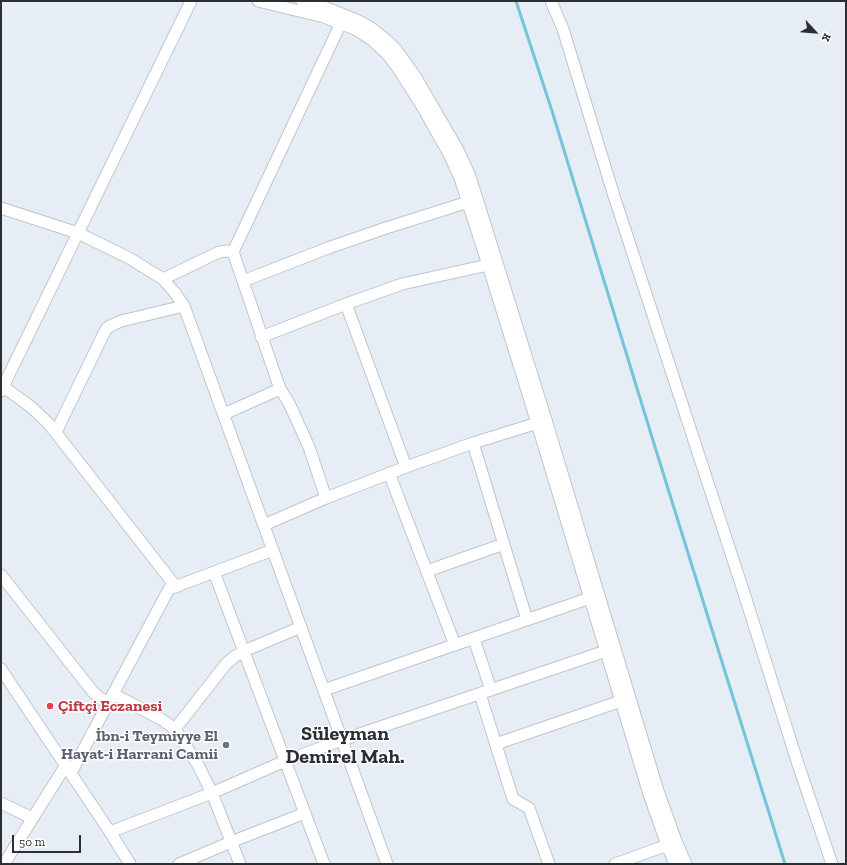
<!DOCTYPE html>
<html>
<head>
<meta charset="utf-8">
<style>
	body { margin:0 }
	#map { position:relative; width:847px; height:865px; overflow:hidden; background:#e6edf5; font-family:"Zilla Slab",serif }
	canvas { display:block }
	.frame { position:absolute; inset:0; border:2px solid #2c2f32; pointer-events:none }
	.north { position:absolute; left:795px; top:12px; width:40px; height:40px; -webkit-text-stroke:3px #fff; paint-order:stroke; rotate:116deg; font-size:11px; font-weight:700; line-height:16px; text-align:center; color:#2c2f32 }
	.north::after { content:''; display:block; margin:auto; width:14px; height:18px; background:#2c2f32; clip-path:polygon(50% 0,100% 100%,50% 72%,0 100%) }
	.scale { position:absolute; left:12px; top:835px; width:69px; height:18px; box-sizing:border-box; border:2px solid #2c2f32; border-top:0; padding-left:5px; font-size:12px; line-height:14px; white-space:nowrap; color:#2c2f32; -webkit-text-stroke:3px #fff; paint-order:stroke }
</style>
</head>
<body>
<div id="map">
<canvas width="847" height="865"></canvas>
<div class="frame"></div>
<div class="north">K</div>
<div class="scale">50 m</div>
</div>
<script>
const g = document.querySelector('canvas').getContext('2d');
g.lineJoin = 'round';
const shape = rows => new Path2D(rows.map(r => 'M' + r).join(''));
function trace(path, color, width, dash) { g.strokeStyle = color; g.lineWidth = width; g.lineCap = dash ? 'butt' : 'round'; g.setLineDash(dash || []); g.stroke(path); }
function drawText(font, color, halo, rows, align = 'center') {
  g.font = font + ' "Zilla Slab",serif'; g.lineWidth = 3; g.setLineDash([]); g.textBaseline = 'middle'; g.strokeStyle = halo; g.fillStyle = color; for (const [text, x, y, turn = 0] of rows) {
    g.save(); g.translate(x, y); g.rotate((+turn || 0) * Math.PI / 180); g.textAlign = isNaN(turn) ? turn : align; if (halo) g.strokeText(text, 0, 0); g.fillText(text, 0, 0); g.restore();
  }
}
trace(shape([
	[516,1,552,111,655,447,785,864]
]), '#74c5da', 3);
const minor = shape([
	[258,1,324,17,355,29,372,40,387,54,397,67,422,106,449,154,460,178,488,265,537,423,649,794,667,845,675,864],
	[302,1,327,8,359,21,370,27,384,38,395,48,415,76,458,150,469,174,478,202,546,420,658,791,676,841,686,864],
	[551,1,563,29,614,196,744,593,798,764,832,864],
	[1,208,78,233,129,258,163,279,175,293,184,306,387,864],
	[233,252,280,389,289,403,309,447,326,498],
	[163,279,219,252,229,251,233,252,341,23],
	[243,281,328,248,386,228,468,202],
	[346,304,406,467],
	[261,337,346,304,402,284,488,265],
	[1,385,31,407,49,424,176,587],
	[1,391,191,1],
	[224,414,280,389],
	[56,432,106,329,110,326,121,321,184,306],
	[473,443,527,620],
	[389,473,455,645],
	[264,525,326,498,406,467,473,443,544,421],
	[427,571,504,544],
	[214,572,324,864],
	[1,575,93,692,100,698,108,703],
	[474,639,491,690],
	[1,669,110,832],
	[324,690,590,598],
	[113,694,161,719,175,729,198,765,212,793,240,864],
	[480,694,513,799,529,808,549,864],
	[175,729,226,664,234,657,244,651,301,627],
	[496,744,621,701],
	[71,773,169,589,273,550],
	[1,803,32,818],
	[4,864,66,765],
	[130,864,110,832,212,793,285,761,342,740,606,651],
	[179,864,231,842,305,813],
	[615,864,673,843]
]);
trace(minor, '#bec5cd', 13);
trace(minor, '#fff', 11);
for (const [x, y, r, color] of [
	[50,706,4,"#e0444e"],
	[226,745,4,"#6b7280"]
]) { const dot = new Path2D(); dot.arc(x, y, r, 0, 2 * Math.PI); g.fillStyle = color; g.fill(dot); trace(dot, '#fff', 1.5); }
drawText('bold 16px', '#be3a42', '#fff', [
	["Çiftçi Eczanesi",58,706]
], 'left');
drawText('bold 16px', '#5b616d', '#fff', [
	["İbn-i Teymiyye El",218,736],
	["Hayat-i Harrani Camii",218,754]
], 'right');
drawText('bold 20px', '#2c2f32', '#fff', [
	["Süleyman",345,734],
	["Demirel Mah.",345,757]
]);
</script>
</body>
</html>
